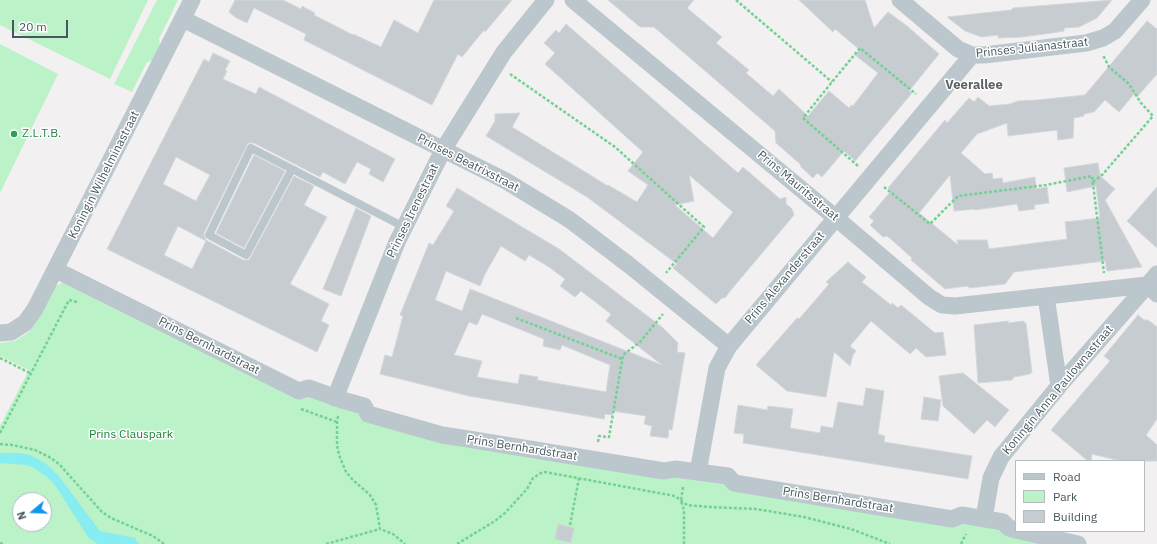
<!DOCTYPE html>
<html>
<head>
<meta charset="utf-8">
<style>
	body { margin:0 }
	#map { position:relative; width:1157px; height:544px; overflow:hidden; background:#f2f0f0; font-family:"IBM Plex Sans",sans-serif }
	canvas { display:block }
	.legend { position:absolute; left:1015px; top:460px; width:130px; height:72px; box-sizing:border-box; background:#fff; border:1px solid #b5bcbf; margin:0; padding:5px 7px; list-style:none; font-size:12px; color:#47575f }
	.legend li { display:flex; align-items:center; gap:8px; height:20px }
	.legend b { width:20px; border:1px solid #b5bcbf }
	.north { position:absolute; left:12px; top:492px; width:40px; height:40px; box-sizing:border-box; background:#fff; border:1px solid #b5bcbf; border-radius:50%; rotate:251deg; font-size:11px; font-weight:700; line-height:16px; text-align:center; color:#47575f }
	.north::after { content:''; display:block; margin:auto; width:14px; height:18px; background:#0f95ed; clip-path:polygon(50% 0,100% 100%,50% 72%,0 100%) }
	.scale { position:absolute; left:12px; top:20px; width:56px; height:18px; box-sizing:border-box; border:2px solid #47575f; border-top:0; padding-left:5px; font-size:12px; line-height:14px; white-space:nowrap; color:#47575f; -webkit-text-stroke:3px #fff; paint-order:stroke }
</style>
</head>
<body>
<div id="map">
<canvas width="1157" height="544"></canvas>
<ul class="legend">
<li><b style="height:5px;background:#bbc7cd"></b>Road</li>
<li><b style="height:11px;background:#bcf2c8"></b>Park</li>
<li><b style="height:11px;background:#c6ccd0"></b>Building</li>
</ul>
<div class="north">N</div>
<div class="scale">20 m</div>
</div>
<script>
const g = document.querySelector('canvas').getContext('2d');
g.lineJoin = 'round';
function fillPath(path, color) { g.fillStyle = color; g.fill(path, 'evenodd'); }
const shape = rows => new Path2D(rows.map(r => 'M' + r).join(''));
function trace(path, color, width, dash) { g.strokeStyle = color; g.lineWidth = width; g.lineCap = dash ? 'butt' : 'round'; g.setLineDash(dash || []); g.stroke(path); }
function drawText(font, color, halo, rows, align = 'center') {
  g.font = font + ' "IBM Plex Sans",sans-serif'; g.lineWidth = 3; g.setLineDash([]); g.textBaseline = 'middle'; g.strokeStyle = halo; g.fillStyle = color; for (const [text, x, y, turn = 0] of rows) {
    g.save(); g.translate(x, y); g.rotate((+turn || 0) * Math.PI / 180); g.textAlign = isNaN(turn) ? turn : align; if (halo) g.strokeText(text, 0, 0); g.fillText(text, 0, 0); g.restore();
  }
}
fillPath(shape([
	[0,0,148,0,110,79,0,25],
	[157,0,178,0,159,39,160,47,154,60,147,62,132,92,114,84],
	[0,44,58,74,0,193],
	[64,282,283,391,304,399,311,395,338,406,674,474,1001,529,1053,544,0,544,0,426,29,370,0,356,0,343,15,341,29,332,54,287],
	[20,500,44,500,44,524,20,524]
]), '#bcf2c8');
fillPath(shape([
	[0,453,21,453,30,455,45,463,58,475,100,531,135,538,139,544,98,544,93,541,88,537,55,485,47,477,34,468,27,465,0,463]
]), '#87edf1');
const building = shape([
	[235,0,283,0,301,9,302,6,315,13,314,15,353,35,353,34,381,47,394,20,418,33,434,0,512,0,485,32,484,30,462,57,458,54,432,105,304,40,306,34,254,8,247,23,235,17,229,12,235,0],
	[608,0,694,0,687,8,722,37,716,43,749,70,746,73,773,96,779,89,808,116,829,91,849,108,851,105,853,106,878,73,855,55,860,50,835,29,833,32,799,0,865,0,874,28,888,12,907,26,939,54,909,91,912,93,855,161,844,151,822,177,817,173,813,178,801,167,800,164,776,143,775,131,654,27,640,27,608,0],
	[1112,0,1097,18,1079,27,1064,28,1064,31,1052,33,1022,37,998,38,998,35,982,37,965,31,947,17,1011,10,1013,8,1112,0],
	[1147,21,1157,29,1157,74,1137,97,1134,94,1119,112,1105,100,1094,112,1084,114,1084,116,1074,118,1073,138,1058,140,1057,130,1008,136,1007,123,977,134,961,153,985,174,992,173,993,179,1002,178,1003,183,1035,177,1036,189,1047,187,1049,203,1034,205,1035,209,1019,211,1017,204,975,210,975,209,954,211,950,175,919,213,958,245,957,240,987,240,989,249,1067,239,1065,222,1100,218,1096,186,1067,192,1064,168,1098,163,1100,176,1115,189,1105,200,1142,267,1107,271,1105,261,1014,272,1005,284,970,288,967,286,945,289,911,260,912,258,893,241,887,236,883,237,870,225,874,221,869,217,891,191,888,188,945,120,947,123,969,98,974,102,978,97,989,106,1010,104,1018,101,1037,100,1085,95,1147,21],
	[566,24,738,173,743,167,780,199,786,197,786,204,792,209,794,215,731,290,725,298,722,298,716,304,673,268,677,264,587,197,486,136,495,121,495,114,520,113,512,127,608,186,608,185,637,202,648,185,628,171,643,152,545,64,555,53,544,43,556,30,559,33,566,24],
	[689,175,733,212,713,238,675,205,694,201,689,175],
	[213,53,230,61,225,70,227,71,223,79,256,94,259,87,395,159,383,182,369,174,371,169,357,162,345,184,323,172,320,177,254,143,248,143,204,233,204,236,206,240,243,260,249,260,294,176,314,186,304,205,327,217,290,284,329,304,321,321,329,325,317,352,107,249,204,59,209,62,213,53],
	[176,157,210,175,196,201,163,184,176,157],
	[178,226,206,241,192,269,164,255,178,226],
	[254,155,285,171,244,248,216,233,254,155],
	[1157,187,1157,248,1127,221,1157,187],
	[457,188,559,249,662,327,678,343,677,352,685,353,672,430,669,429,668,438,650,436,652,426,644,424,646,416,612,411,612,415,605,414,604,419,469,396,380,374,385,355,392,357,403,316,400,315,429,243,433,245,454,211,446,206,457,188],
	[501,246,525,261,529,255,549,267,565,279,560,286,575,297,581,291,611,314,606,321,662,365,470,289,462,311,435,300,446,271,480,286,485,274,501,246],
	[482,314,544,339,543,346,560,350,562,345,610,365,606,392,537,380,538,377,520,374,518,384,477,377,482,361,454,355,469,322,477,325,482,314],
	[356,208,371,216,341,296,323,289,356,208],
	[848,262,866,277,862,282,891,305,892,303,898,308,901,305,935,333,943,332,946,355,926,357,916,348,910,354,871,321,850,346,856,351,853,355,850,366,834,352,826,397,787,391,756,365,797,318,799,319,824,290,829,284,826,282,848,262],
	[1138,315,1144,320,1148,320,1157,327,1157,419,1146,435,1157,445,1157,461,1121,461,1092,454,1091,461,1088,461,1051,430,1110,361,1104,356,1138,315],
	[1008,321,1008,323,1024,321,1024,323,1026,323,1032,373,1030,373,1030,374,1014,377,1012,380,978,383,974,325,1008,321],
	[963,373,1009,410,995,427,987,420,974,434,943,406,939,376,963,373],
	[866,388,884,391,878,434,885,436,884,442,972,456,968,479,743,443,744,434,734,433,738,405,767,410,768,406,793,409,790,428,820,433,821,426,833,428,838,402,863,406,866,388],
	[924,397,941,400,938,421,921,419,924,397],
	[558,524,574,528,571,543,555,539,558,524]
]);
fillPath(building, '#c6ccd0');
trace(building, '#d3d7dc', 1);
trace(shape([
	[736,0,832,82],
	[510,74,615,147,704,227,666,273],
	[858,166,803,118,832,82,860,48,916,94],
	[1093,182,1103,174,1153,116,1141,103,1129,84,1109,67,1103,55],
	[884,187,930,224,958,196,1046,185,1092,176,1104,273],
	[516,318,622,359],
	[0,358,30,373],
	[301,409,337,422],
	[338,416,337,422,337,445,339,455,346,472,352,479,370,495,376,505,380,529,393,534,405,544],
	[0,433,69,300,77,302],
	[598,442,599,436,609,437,623,355,640,342,663,314],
	[0,444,12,445,35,450,51,458,59,464,102,512,111,518,153,536,164,544],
	[683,487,681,501,684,510,684,544],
	[570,525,579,478],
	[0,543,4,544],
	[326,544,380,529],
	[457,544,495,521,505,513,527,489,533,478,541,473,545,472,675,496,687,505,709,507,756,509,804,517,851,529,890,544],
	[961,544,966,534]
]), '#72d293', 2.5, [3, 2]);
trace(shape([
	[292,169,246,255,209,235,251,148,292,169,404,227]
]), '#bbc7cd', 8);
trace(shape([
	[573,0,836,218,929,297,942,305,955,306,1147,285,1157,294],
	[900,0,958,49,972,55,984,55,1086,43,1103,38,1115,31,1142,0],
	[183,19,506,181,570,220,629,265,729,346],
	[56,270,299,391,309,388,342,400,364,406,368,414,442,435,462,438,664,471,675,469,728,476,734,483,952,519,962,515,1003,522,1009,528,1016,530],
	[1046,296,1059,386],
	[0,333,11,332,25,323,35,309,192,0],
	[335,398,397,242,443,150,504,52,546,0],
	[698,472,717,368,729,346,972,55],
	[984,518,991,478,1001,457,1059,386,1157,274],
	[1020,531,1078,544]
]), '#bbc7cd', 17);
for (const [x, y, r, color] of [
	[14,134,4,"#2e9e5b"]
]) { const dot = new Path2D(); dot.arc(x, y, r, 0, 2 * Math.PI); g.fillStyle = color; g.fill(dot); trace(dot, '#fff', 1.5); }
drawText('12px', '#47575f', '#fff', [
	["Prinses Julianastraat",1032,48,-6],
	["Prinses Beatrixstraat",468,163,27],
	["Koningin Wilhelminastraat",104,175,-63],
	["Prins Mauritsstraat",798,186,40],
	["Prinses Irenestraat",413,211,-64],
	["Prins Alexanderstraat",785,278,-50],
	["Prins Bernhardstraat",209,346,27],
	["Koningin Anna Paulownastraat",1058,390,-50],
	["Prins Bernhardstraat",522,448,9],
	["Prins Bernhardstraat",838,500,9]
]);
drawText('12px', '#27864d', '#fff', [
	["Z.L.T.B.",22,134]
], 'left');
drawText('12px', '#128538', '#fff', [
	["Prins Clauspark",131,435]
]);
drawText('bold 13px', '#5c6265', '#fff', [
	["Veerallee",974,85]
]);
</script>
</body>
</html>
